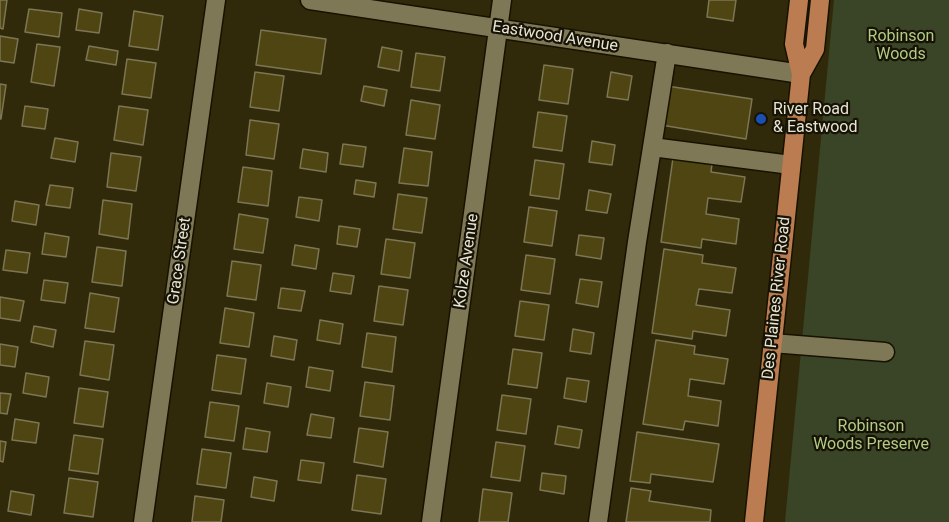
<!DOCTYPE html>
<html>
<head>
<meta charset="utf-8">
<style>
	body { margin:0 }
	canvas { display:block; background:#312a0a }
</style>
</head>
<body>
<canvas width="949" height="522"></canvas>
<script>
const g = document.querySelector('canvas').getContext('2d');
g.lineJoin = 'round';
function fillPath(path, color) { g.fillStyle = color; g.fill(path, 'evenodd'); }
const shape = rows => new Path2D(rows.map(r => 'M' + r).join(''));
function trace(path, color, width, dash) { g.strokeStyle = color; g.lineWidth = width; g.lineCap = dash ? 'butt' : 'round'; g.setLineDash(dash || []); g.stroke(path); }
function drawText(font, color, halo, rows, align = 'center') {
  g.font = font + ' Roboto,sans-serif'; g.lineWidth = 4.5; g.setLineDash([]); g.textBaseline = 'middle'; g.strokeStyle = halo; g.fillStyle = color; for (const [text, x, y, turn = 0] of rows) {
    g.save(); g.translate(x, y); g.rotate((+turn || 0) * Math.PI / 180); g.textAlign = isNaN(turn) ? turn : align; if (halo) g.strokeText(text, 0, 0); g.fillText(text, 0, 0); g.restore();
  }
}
fillPath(shape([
	[834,0,949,0,949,522,785,522]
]), '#3a4527');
const building = shape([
	[0,0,7,0,3,29,0,28,0,0],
	[709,0,736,0,733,21,707,17,709,0],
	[29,9,62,13,59,37,25,32,29,9],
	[79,9,102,13,99,33,76,30,79,9],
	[134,11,163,16,158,50,129,46,134,11],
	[261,30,326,39,321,74,256,65,261,30],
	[0,36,18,39,14,63,0,61,0,36],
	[37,44,60,47,54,86,31,82,37,44],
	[89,46,118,51,116,65,86,60,89,46],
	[382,47,402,51,399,71,378,67,382,47],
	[416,53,445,57,440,91,411,87,416,53],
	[127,59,156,63,151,98,122,94,127,59],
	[544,65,573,69,568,104,539,100,544,65],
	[255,72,284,76,279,111,250,107,255,72],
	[611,72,632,76,628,100,607,97,611,72],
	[0,84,6,85,1,119,0,119,0,84],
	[364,86,387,90,384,106,361,101,364,86],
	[667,86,752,99,746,139,661,125,667,86],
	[411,100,440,105,435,139,406,135,411,100],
	[25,106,48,109,45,129,22,126,25,106],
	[119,106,148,110,143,145,114,140,119,106],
	[538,112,567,116,562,151,533,147,538,112],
	[250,120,279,124,274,159,246,155,250,120],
	[55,138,78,142,75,162,51,158,55,138],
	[592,141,615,145,612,165,589,162,592,141],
	[343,144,366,147,363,167,340,164,343,144],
	[404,148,432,152,428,186,399,183,404,148],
	[303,149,328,153,326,172,300,168,303,149],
	[111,153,141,157,136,191,107,187,111,153],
	[673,158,712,164,711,172,745,177,741,202,708,198,706,214,739,219,736,244,702,239,701,248,661,242,673,158],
	[535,160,564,164,559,199,530,195,535,160],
	[243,167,272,171,268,206,238,202,243,167],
	[356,180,376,183,374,197,354,194,356,180],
	[50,185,73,188,70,208,46,205,50,185],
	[589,190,611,194,607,213,586,210,589,190],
	[398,194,427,198,422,233,393,229,398,194],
	[299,197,322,200,319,221,296,217,299,197],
	[103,200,132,204,128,239,99,234,103,200],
	[15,201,39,205,36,225,12,221,15,201],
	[529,207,557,211,552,246,524,242,529,207],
	[239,214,268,219,263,253,234,249,239,214],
	[339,226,360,229,357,247,337,244,339,226],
	[45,233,69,237,66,257,42,254,45,233],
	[579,235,604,238,601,259,576,255,579,235],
	[386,239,415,243,410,278,381,274,386,239],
	[295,245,319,249,316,269,292,265,295,245],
	[97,247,126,251,122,286,92,282,97,247],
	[664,249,703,255,702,263,736,268,732,293,699,289,696,305,730,310,726,336,693,331,692,339,652,333,664,249],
	[6,250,30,253,27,273,3,270,6,250],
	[526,255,555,259,550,294,521,290,526,255],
	[232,261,261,265,256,300,227,296,232,261],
	[333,273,354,276,351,294,330,291,333,273],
	[580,279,602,282,598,307,576,303,580,279],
	[44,280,68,283,65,303,41,300,44,280],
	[379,286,408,290,403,325,374,321,379,286],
	[281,288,305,291,301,311,278,308,281,288],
	[90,293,119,298,114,332,85,328,90,293],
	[0,297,24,301,20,321,0,318,0,297],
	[520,301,549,305,544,340,515,336,520,301],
	[225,308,254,313,249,347,220,343,225,308],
	[320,320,343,324,340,344,317,340,320,320],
	[34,326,56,330,53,347,31,342,34,326],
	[573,329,594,333,591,354,570,351,573,329],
	[367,333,396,337,392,372,362,367,367,333],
	[274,336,297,340,294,360,271,356,274,336],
	[656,340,695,346,694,354,728,359,724,384,690,379,688,396,721,401,718,426,685,421,683,430,643,424,656,340],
	[85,341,114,345,109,380,80,375,85,341],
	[0,344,18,347,15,367,0,365,0,344],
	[513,349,542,353,537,388,508,384,513,349],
	[217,355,246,359,241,394,212,390,217,355],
	[309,367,333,371,330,391,306,387,309,367],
	[26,373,49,377,46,397,23,393,26,373],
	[567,378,589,381,586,402,564,398,567,378],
	[365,382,394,386,390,420,360,416,365,382],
	[267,383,291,387,288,407,264,403,267,383],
	[79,388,108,392,103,427,74,423,79,388],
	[0,393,11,394,7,414,0,413,0,393],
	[502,395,531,399,526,434,497,430,502,395],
	[210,402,239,406,234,441,205,437,210,402],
	[311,414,334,418,331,438,307,435,311,414],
	[15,419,39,423,36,443,12,440,15,419],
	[558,426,582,430,579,448,555,444,558,426],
	[246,428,270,432,267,452,243,449,246,428],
	[359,428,388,432,383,467,354,462,359,428],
	[637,432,719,444,713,482,651,474,650,483,630,481,637,432],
	[74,435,103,439,98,474,69,470,74,435],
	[0,441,6,442,3,462,0,461,0,441],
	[496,442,525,446,520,481,491,477,496,442],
	[202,449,231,453,226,488,197,484,202,449],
	[301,460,324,463,321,483,298,480,301,460],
	[542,473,566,476,564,494,540,490,542,473],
	[357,475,386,479,381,514,352,510,357,475],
	[254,477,277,481,274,501,251,497,254,477],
	[69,478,98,482,93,517,64,513,69,478],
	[631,488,651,491,649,501,711,510,710,522,626,522,631,488],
	[483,489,512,493,508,522,479,522,483,489],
	[11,491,34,495,31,515,8,511,11,491],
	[195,496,224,500,221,522,192,522,195,496]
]);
fillPath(building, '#4f4512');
trace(building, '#7d7655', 1.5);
const minor = shape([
	[310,0,801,74],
	[652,147,791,165],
	[772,343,885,352],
	[143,522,216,0],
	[431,522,502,0],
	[598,522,637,242,667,53]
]);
const major = shape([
	[801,74,815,49,820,0],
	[754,522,801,74,794,44,799,0]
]);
trace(minor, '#171200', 21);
trace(major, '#171200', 21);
trace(minor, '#7f7857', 18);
trace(major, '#ba7c50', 18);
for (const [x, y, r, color] of [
	[761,119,6,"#1a4fb4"]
]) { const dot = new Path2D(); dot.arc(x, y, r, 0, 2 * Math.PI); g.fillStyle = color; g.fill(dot); trace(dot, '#161306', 2); }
drawText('16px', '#e8e4d2', '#161306', [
	["Eastwood Avenue",555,37,9],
	["Grace Street",180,261,-82],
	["Kolze Avenue",467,261,-82],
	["Des Plaines River Road",777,298,-84]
]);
drawText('16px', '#b2cc83', '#161306', [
	["Robinson",901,37],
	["Woods",901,55],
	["Robinson",871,427],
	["Woods Preserve",871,445]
]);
drawText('16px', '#e8e4d2', '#161306', [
	["River Road",773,110],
	["& Eastwood",773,128]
], 'left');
</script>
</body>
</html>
